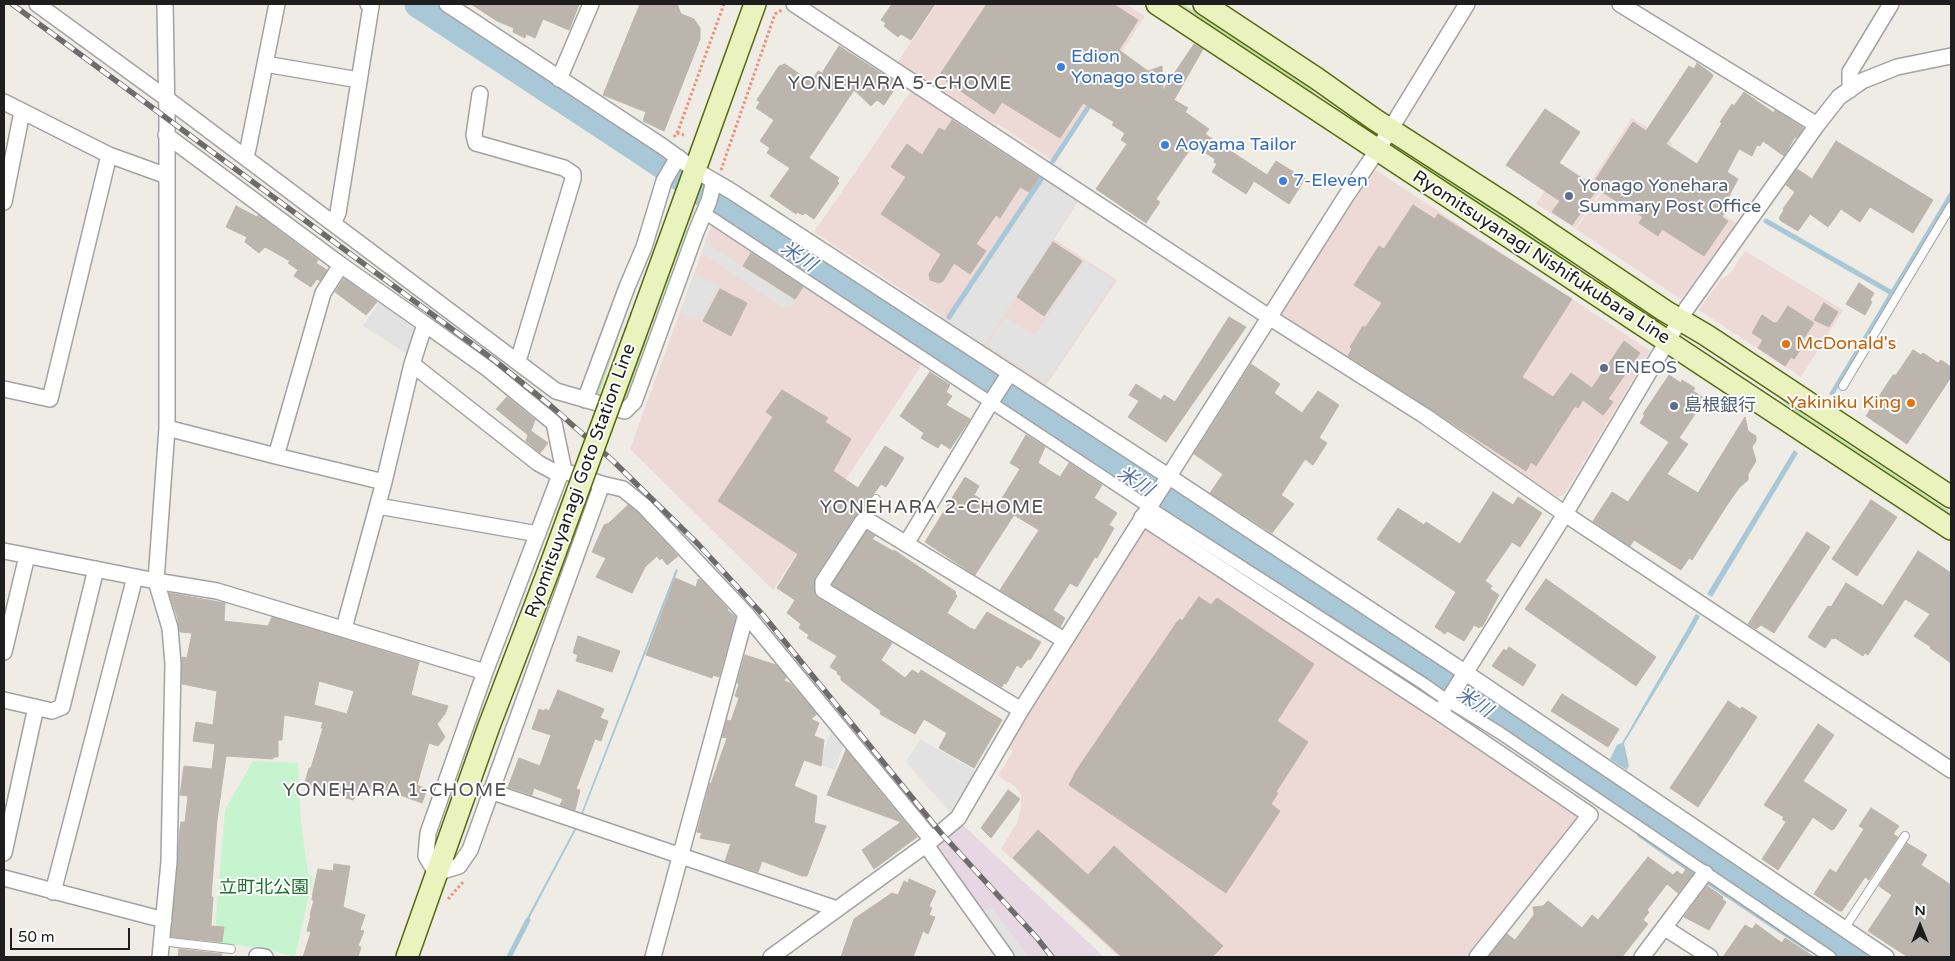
<!DOCTYPE html>
<html>
<head>
<meta charset="utf-8">
<style>
	body { margin:0 }
	#map { position:relative; width:1955px; height:961px; overflow:hidden; background:#eeece5; font-family:"Varela Round",sans-serif }
	canvas { display:block }
	.frame { position:absolute; inset:0; border:5px solid #1e1e1e; pointer-events:none }
	.north { position:absolute; left:1895px; top:901px; width:50px; height:50px; -webkit-text-stroke:4px #fff; paint-order:stroke; rotate:0deg; font-size:14px; font-weight:700; line-height:20px; text-align:center; color:#1e1e1e }
	.north::after { content:''; display:block; margin:auto; width:18px; height:22px; background:#1e1e1e; clip-path:polygon(50% 0,100% 100%,50% 72%,0 100%) }
	.scale { position:absolute; left:10px; top:928px; width:120px; height:22px; box-sizing:border-box; border:2px solid #1e1e1e; border-top:0; padding-left:6px; font-size:15px; line-height:18px; white-space:nowrap; color:#1e1e1e; -webkit-text-stroke:4px #fff; paint-order:stroke }
</style>
</head>
<body>
<div id="map">
<canvas width="1955" height="961"></canvas>
<div class="frame"></div>
<div class="north">N</div>
<div class="scale">50 m</div>
</div>
<script>
const g = document.querySelector('canvas').getContext('2d');
g.lineJoin = 'round';
function fillPath(path, color) { g.fillStyle = color; g.fill(path, 'evenodd'); }
const shape = rows => new Path2D(rows.map(r => 'M' + r).join(''));
function trace(path, color, width, dash) { g.strokeStyle = color; g.lineWidth = width; g.lineCap = dash ? 'butt' : 'round'; g.setLineDash(dash || []); g.stroke(path); }
function drawText(font, color, halo, rows, align = 'center') {
  g.font = font + ' "Varela Round","Noto Sans JP",sans-serif'; g.lineWidth = 4; g.setLineDash([]); g.textBaseline = 'middle'; g.strokeStyle = halo; g.fillStyle = color; for (const [text, x, y, turn = 0] of rows) {
    g.save(); g.translate(x, y); g.rotate((+turn || 0) * Math.PI / 180); g.textAlign = isNaN(turn) ? turn : align; if (halo) g.strokeText(text, 0, 0); g.fillText(text, 0, 0); g.restore();
  }
}
fillPath(shape([
	[937,4,1126,4,1145,16,1051,160,998,124,996,125,897,63],
	[911,91,1078,201,1054,239,1117,280,1046,385,985,346,984,347,943,321,939,314,814,232],
	[1632,118,1673,143,1655,170,1736,223,1681,299,1576,229,1604,189,1591,181],
	[1562,164,1602,189,1575,228,1536,204],
	[1374,169,1601,318,1557,386,1601,318,1650,351,1564,495,1557,497,1282,316,1282,311],
	[712,224,922,364,773,590,630,449],
	[1745,251,1843,310,1801,377,1699,310,1721,279,1730,274],
	[1144,528,1574,808,1576,819,1466,957,1119,957,1001,849,1017,823,1021,807,1021,795,1016,787,998,776,1013,751,1007,748]
]), '#edd9d6');
fillPath(shape([
	[961,826,964,826,1104,957,1012,957,940,855,937,846]
]), '#e6d7e2');
fillPath(shape([
	[1176,4,1183,4,1308,86,1315,94,1357,122],
	[1407,153,1562,255,1591,279,1585,277,1560,257,1445,181],
	[698,202,688,226,653,322,650,324,686,224],
	[618,325,622,326,599,395,596,392],
	[646,335,647,339,626,398,620,402],
	[1773,392,1807,417,1951,512,1951,516,1797,414]
]), '#c3e3af');
fillPath(shape([
	[253,761,298,763,301,823,308,874,313,877,295,957,262,948,214,942,225,810]
]), '#c6f4cf');
fillPath(shape([
	[1042,177,1077,201,984,346,946,322],
	[706,242,796,301,796,303,782,308,702,253],
	[1084,261,1114,280,1046,383,987,345,1005,316,1035,335],
	[694,274,720,286,701,320,680,313],
	[382,297,417,323,407,354,363,326],
	[831,732,843,746,835,770,819,764],
	[920,739,976,771,950,813,906,762],
	[991,907,1029,957,1015,957,984,912]
]), '#e2e2e2');
fillPath(shape([
	[1951,190,1951,200,1833,396,1829,394],
	[1794,450,1798,453,1712,597,1707,594],
	[676,569,678,570,578,826,530,917,527,926,525,926,528,916,577,824],
	[1696,614,1700,616,1692,631,1624,743,1629,766,1627,770,1610,759,1617,745,1622,743]
]), '#a9c8d7');
trace(shape([
	[1053,161,1091,103],
	[1766,221,1892,293],
	[949,317,1042,178],
	[1640,835,1697,875],
	[1706,881,1808,949],
	[509,957,528,920]
]), '#a9c8d7', 5);
trace(shape([
	[419,4,635,146,1068,438,1601,787,1853,957]
]), '#a9c8d7', 29);
const building = shape([
	[471,4,579,4,569,30,543,19,535,38,526,34,525,38,513,32,514,28,497,21,471,4],
	[640,4,677,4,681,14,694,19,700,28,700,39,664,131,643,121,646,112,603,95,640,4],
	[892,4,935,4,911,40,901,34,898,37,884,26,886,23,881,20,892,4],
	[987,4,1113,4,1138,20,1119,50,1148,71,1162,66,1163,90,1194,44,1203,49,1174,100,1188,108,1185,112,1209,129,1205,134,1267,175,1276,161,1305,179,1289,204,1254,181,1246,194,1212,172,1217,164,1214,162,1215,159,1193,145,1156,199,1160,202,1146,223,1096,189,1127,144,1121,140,1125,133,1112,125,1114,122,1083,103,1060,138,1002,102,994,114,939,76,987,4],
	[839,46,898,84,884,105,877,100,871,106,854,90,809,158,839,178,837,181,839,183,814,219,805,213,803,215,797,212,796,214,770,196,790,168,767,153,770,148,760,141,774,120,756,108,760,102,757,100,779,66,785,64,811,82,818,71,822,73,839,46],
	[1697,63,1712,74,1713,76,1666,144,1697,164,1722,123,1720,122,1732,104,1734,106,1744,92,1774,113,1775,110,1802,127,1803,129,1796,138,1795,137,1784,156,1763,141,1760,146,1757,145,1752,156,1739,149,1727,172,1738,179,1726,202,1727,208,1722,217,1728,221,1704,256,1662,229,1658,236,1639,223,1643,217,1592,186,1597,189,1572,225,1552,212,1560,201,1506,165,1545,109,1580,132,1559,163,1592,185,1633,122,1646,131,1689,66,1694,69,1697,63],
	[952,120,1039,177,1029,192,1020,187,1000,218,996,215,976,244,986,251,970,274,954,263,943,281,939,283,930,280,929,274,941,254,881,214,906,177,891,167,907,144,922,155,939,128,945,131,952,120],
	[1836,141,1933,200,1913,233,1870,207,1860,222,1841,209,1828,227,1810,214,1798,231,1781,221,1779,218,1784,210,1783,209,1795,192,1786,185,1797,169,1812,179,1836,141],
	[1413,205,1435,219,1438,214,1572,299,1522,377,1553,397,1571,373,1592,388,1624,341,1640,353,1608,399,1613,402,1603,415,1583,400,1578,408,1575,406,1536,466,1531,462,1526,471,1348,356,1352,349,1350,347,1363,326,1365,328,1382,303,1354,285,1379,246,1384,249,1413,205],
	[236,206,257,217,258,215,318,260,316,263,327,270,320,281,317,279,311,287,294,276,298,270,288,263,290,261,265,247,259,253,245,242,247,237,226,227,236,206],
	[1053,242,1082,261,1044,316,1017,297,1053,242],
	[751,253,803,287,795,299,743,266,751,253],
	[344,278,377,302,366,315,335,292,344,278],
	[1859,283,1874,293,1870,300,1872,302,1865,315,1846,304,1859,283],
	[720,289,747,303,731,336,703,321,720,289],
	[1824,303,1838,312,1829,327,1814,320,1824,303],
	[1788,306,1814,323,1800,344,1803,346,1794,359,1791,357,1785,366,1758,348,1763,340,1752,333,1762,315,1774,323,1777,323,1788,306],
	[1229,317,1246,327,1166,442,1128,417,1139,401,1129,395,1136,384,1161,400,1164,395,1175,402,1229,317],
	[1913,350,1921,355,1923,353,1938,363,1941,360,1951,367,1951,377,1907,444,1866,416,1893,375,1896,375,1913,350],
	[1251,364,1280,384,1274,393,1302,413,1318,391,1339,405,1319,438,1327,443,1313,465,1305,459,1281,495,1294,504,1272,533,1210,493,1223,474,1194,454,1251,364],
	[930,372,950,385,946,392,952,396,946,405,970,419,950,449,941,443,938,448,921,438,924,433,900,416,930,372],
	[1669,375,1681,383,1682,380,1695,388,1693,391,1705,399,1679,438,1688,444,1667,474,1698,493,1745,417,1748,431,1756,436,1756,441,1752,447,1756,461,1748,474,1748,480,1739,488,1727,505,1692,560,1689,558,1681,570,1634,540,1630,546,1593,521,1612,492,1628,502,1669,442,1640,423,1645,415,1643,414,1669,375],
	[782,390,828,418,825,422,851,439,833,471,858,488,885,446,904,458,886,487,881,484,861,511,854,517,815,577,814,590,818,598,892,643,881,660,905,678,912,670,919,674,921,670,1002,720,974,768,939,748,947,733,924,719,915,734,880,714,881,711,841,680,841,676,837,674,838,672,830,667,837,656,807,638,809,635,799,628,801,624,787,613,795,600,777,588,798,554,718,501,773,417,766,412,782,390],
	[507,397,535,420,531,431,548,443,540,453,526,441,528,435,496,409,507,397],
	[1026,435,1045,447,1038,463,1060,477,1069,463,1102,485,1094,498,1117,513,1109,525,1114,528,1097,558,1095,557,1077,587,1070,583,1053,610,1065,618,1060,627,1000,590,1039,530,1014,515,975,575,925,542,965,477,979,486,974,495,996,508,1020,469,1010,463,1026,435],
	[1493,492,1513,505,1518,497,1542,513,1520,547,1512,542,1485,581,1492,586,1490,589,1499,595,1482,627,1480,626,1479,628,1474,625,1464,641,1447,631,1445,634,1435,627,1456,592,1377,539,1398,508,1424,525,1426,522,1460,544,1493,492],
	[1871,500,1897,517,1857,576,1832,559,1871,500],
	[628,505,638,513,678,556,667,565,662,558,660,560,657,556,645,567,632,593,596,577,606,558,592,552,604,525,609,523,628,505],
	[867,531,875,536,872,539,893,551,894,550,956,592,955,594,957,596,947,613,970,628,975,630,987,612,1041,642,1030,660,1028,659,1021,668,1017,665,1006,684,1004,683,1002,687,832,585,867,531],
	[1807,532,1830,547,1774,633,1761,625,1756,629,1748,624,1807,532],
	[1918,551,1951,573,1951,663,1930,648,1931,647,1914,636,1930,614,1905,599,1868,655,1865,653,1863,656,1835,638,1834,639,1832,638,1825,648,1808,637,1828,606,1831,607,1846,583,1883,606,1918,551],
	[675,578,696,587,698,579,701,580,728,609,727,610,736,617,719,677,713,675,712,678,646,655,675,578],
	[1546,579,1656,657,1636,686,1525,609,1546,579],
	[169,593,225,603,224,621,268,626,272,617,419,662,411,695,448,706,445,714,437,724,445,737,438,746,429,743,417,785,427,789,422,803,381,788,380,792,362,785,353,800,304,786,309,768,311,768,323,728,321,728,323,722,284,715,282,740,278,740,278,757,273,757,273,759,226,756,217,820,211,897,213,897,211,926,224,927,222,942,171,937,180,829,181,822,185,822,188,796,180,795,184,766,212,769,215,744,193,741,196,722,213,725,217,691,182,684,182,657,187,658,192,633,180,632,177,616,169,593],
	[319,681,354,691,347,714,314,705,319,681],
	[1199,597,1211,605,1217,598,1314,664,1277,721,1308,742,1276,792,1278,793,1271,804,1280,811,1226,893,1069,785,1076,771,1177,622,1180,619,1182,621,1199,597],
	[578,636,620,651,612,672,576,661,578,655,573,653,578,636],
	[1509,647,1536,665,1523,686,1492,666,1504,649,1506,651,1509,647],
	[745,655,776,665,786,677,784,681,790,683,817,714,811,719,819,723,814,736,824,740,821,766,804,760,794,786,817,796,814,823,826,826,807,876,802,876,762,861,758,872,725,861,731,844,700,838,702,833,697,832,710,783,711,784,727,738,722,737,725,727,727,720,731,721,739,698,735,696,739,684,737,683,745,655],
	[558,690,604,709,600,718,608,721,601,741,595,739,576,789,580,790,575,810,560,805,563,799,534,788,532,795,508,787,519,758,540,766,551,735,532,729,539,709,544,711,545,709,549,711,558,690],
	[1562,694,1619,729,1608,747,1551,711,1562,694],
	[1728,701,1740,709,1742,707,1757,717,1698,807,1670,788,1728,701],
	[1818,724,1834,735,1803,781,1847,810,1834,829,1831,830,1813,817,1778,870,1762,859,1786,822,1782,819,1784,817,1764,805,1818,724],
	[846,750,917,837,874,869,862,850,901,822,827,795,846,750],
	[1008,790,1020,799,991,838,981,828,1008,790],
	[1871,808,1899,826,1893,834,1898,837,1869,880,1865,877,1842,911,1839,911,1814,894,1830,869,1836,873,1864,829,1859,826,1871,808],
	[1038,830,1088,875,1114,846,1223,946,1212,957,1122,957,1013,858,1038,830],
	[1907,843,1927,855,1921,865,1951,885,1951,957,1908,957,1868,931,1892,895,1879,886,1907,843],
	[1648,857,1673,875,1677,871,1682,875,1686,869,1693,874,1678,893,1667,884,1647,910,1649,912,1643,920,1648,924,1622,957,1489,957,1507,934,1515,940,1534,915,1533,907,1543,906,1548,901,1582,928,1592,915,1598,920,1648,857],
	[334,864,350,866,343,907,365,915,360,930,364,931,358,946,361,947,358,957,303,957,311,932,307,931,311,915,310,915,314,900,312,900,313,892,318,869,333,871,334,864],
	[909,879,936,891,929,906,932,908,929,915,935,917,928,934,923,931,913,957,841,957,854,919,892,893,898,895,904,881,908,883,909,879],
	[1707,886,1723,897,1722,899,1726,902,1709,930,1684,917,1707,886],
	[1756,924,1782,943,1785,938,1814,957,1723,957,1745,925,1752,929,1756,924],
	[179,949,222,954,221,957,178,957,179,949]
]);
fillPath(building, '#bbb5ae');
trace(building, '#beb5a9', 1);
const service = shape([
	[1843,386,1951,206],
	[864,520,876,499],
	[1844,929,1905,836],
	[161,941,231,949]
]);
const pedestrian = shape([
	[712,218,1149,507,1424,684,1448,701,1500,733,1830,957]
]);
const minor = shape([
	[37,4,166,98,556,391,625,411,634,402,696,232,709,201,714,181],
	[447,4,662,146,695,170,731,191,1168,476,1466,673,1886,957],
	[794,4,1269,317,1425,416,1565,514,1951,770],
	[1620,4,1817,125],
	[265,64,359,80],
	[559,79,591,4],
	[1850,90,1850,72,1891,4],
	[480,94,474,135,476,143,564,168,573,174,573,179,518,361],
	[4,102,109,155,167,176],
	[166,135,341,265,425,324,412,364,538,463,560,475],
	[245,157,248,149,277,4],
	[4,202,22,112],
	[333,223,338,213,371,6,368,4],
	[425,324,488,369,554,423,564,471],
	[4,389,50,399,109,155],
	[585,400,627,287,644,247,664,181,678,157],
	[167,428,276,456,323,293,341,265],
	[276,456,384,482,412,364],
	[564,471,602,484,470,850,459,866,436,873,426,856,428,833,485,672,560,475,564,471],
	[602,484,623,489,644,506,746,614],
	[378,506,538,534],
	[1142,517,1440,713,1590,815,1477,957],
	[906,544,991,402,1009,374],
	[4,551,156,581,217,591,485,672],
	[344,628,384,482],
	[4,652,27,556],
	[4,700,52,711,62,707,96,569],
	[1021,710,823,590,823,582,862,522,864,520,867,520,1064,640],
	[1440,713,1565,514,1687,308,1817,125,1839,97,1862,81,1897,67,1951,56],
	[490,791,837,909],
	[926,845,1006,957],
	[4,853,36,707],
	[4,878,164,920],
	[53,892,135,577],
	[1665,928,1710,957],
	[160,957,169,862,173,664,170,628,156,581,167,428,167,117,165,4],
	[257,957,257,956,265,957],
	[653,957,746,614,932,840],
	[771,957,927,844,958,818,1021,710,1346,196,1377,151,1467,4],
	[1642,957,1705,873]
]);
const secondary = shape([
	[1157,4,1951,529],
	[1204,4,1316,78,1374,119,1512,208,1665,311,1706,335,1951,497],
	[642,316,755,4],
	[407,957,489,726,548,572]
]);
trace(service, '#a2a2a2', 10);
trace(pedestrian, '#a2a2a2', 14);
trace(minor, '#a2a2a2', 18);
trace(secondary, '#566a0f', 24);
trace(shape([
	[677,133,684,135],
	[674,137,678,131,724,4],
	[721,170,775,14,782,10],
	[448,899,464,881]
]), '#ec9178', 3, [2.5, 2.5]);
trace(service, '#fff', 8);
trace(pedestrian, '#fff', 11);
trace(minor, '#fff', 15);
trace(secondary, '#eaf3be', 21);
const rail = shape([
	[12,4,494,360,551,406,612,460,698,544,763,615,941,833,1037,938,1052,957]
]);
trace(rail, '#6c6c6c', 5.5);
trace(rail, '#fff', 4, [11]);
const secondaryBridge = shape([
	[548,572,642,316]
]);
trace(secondaryBridge, '#566a0f', 24, []);
trace(secondaryBridge, '#eaf3be', 21);
for (const [x, y, r, color] of [
	[1061,67,5,"#3f7fe0"],
	[1165,145,5,"#3f7fe0"],
	[1283,181,5,"#3f7fe0"],
	[1569,196,5,"#5c6f8a"],
	[1786,344,5,"#e8710a"],
	[1604,368,5,"#5c6f8a"],
	[1911,403,5,"#e8710a"],
	[1674,406,5,"#5c6f8a"]
]) { const dot = new Path2D(); dot.arc(x, y, r, 0, 2 * Math.PI); g.fillStyle = color; g.fill(dot); trace(dot, '#fff', 2); }
drawText('18px', '#366cbe', '#fff', [
	["Edion",1071,57],
	["Yonago store",1071,78],
	["Aoyama Tailor",1175,145],
	["7-Eleven",1293,181]
], 'left');
drawText('18px', '#4e5e75', '#fff', [
	["Yonago Yonehara",1579,186],
	["Summary Post Office",1579,207],
	["ENEOS",1614,368],
	["島根銀行",1684,406]
], 'left');
drawText('18px', '#1e1e1e', '#fff', [
	["Ryomitsuyanagi Nishifukubara Line",1541,258,33],
	["Ryomitsuyanagi Goto Station Line",581,481,-70]
]);
drawText('18px', '#c56008', '#fff', [
	["McDonald's",1796,344],
	["Yakiniku King",1901,403,"right"]
], 'left');
drawText('18px', '#167228', '#fff', [
	["立町北公園",264,888]
]);
g.letterSpacing = '1px';
drawText('19px', '#515151', '#fff', [
	["YONEHARA 5-CHOME",900,84],
	["YONEHARA 2-CHOME",932,508],
	["YONEHARA 1-CHOME",395,791]
]);
g.letterSpacing = '0px';
drawText('italic 19px', '#5472a4', '#fff', [
	["米川",798,257,34],
	["米川",1135,482,33],
	["米川",1474,703,33]
]);
</script>
</body>
</html>
